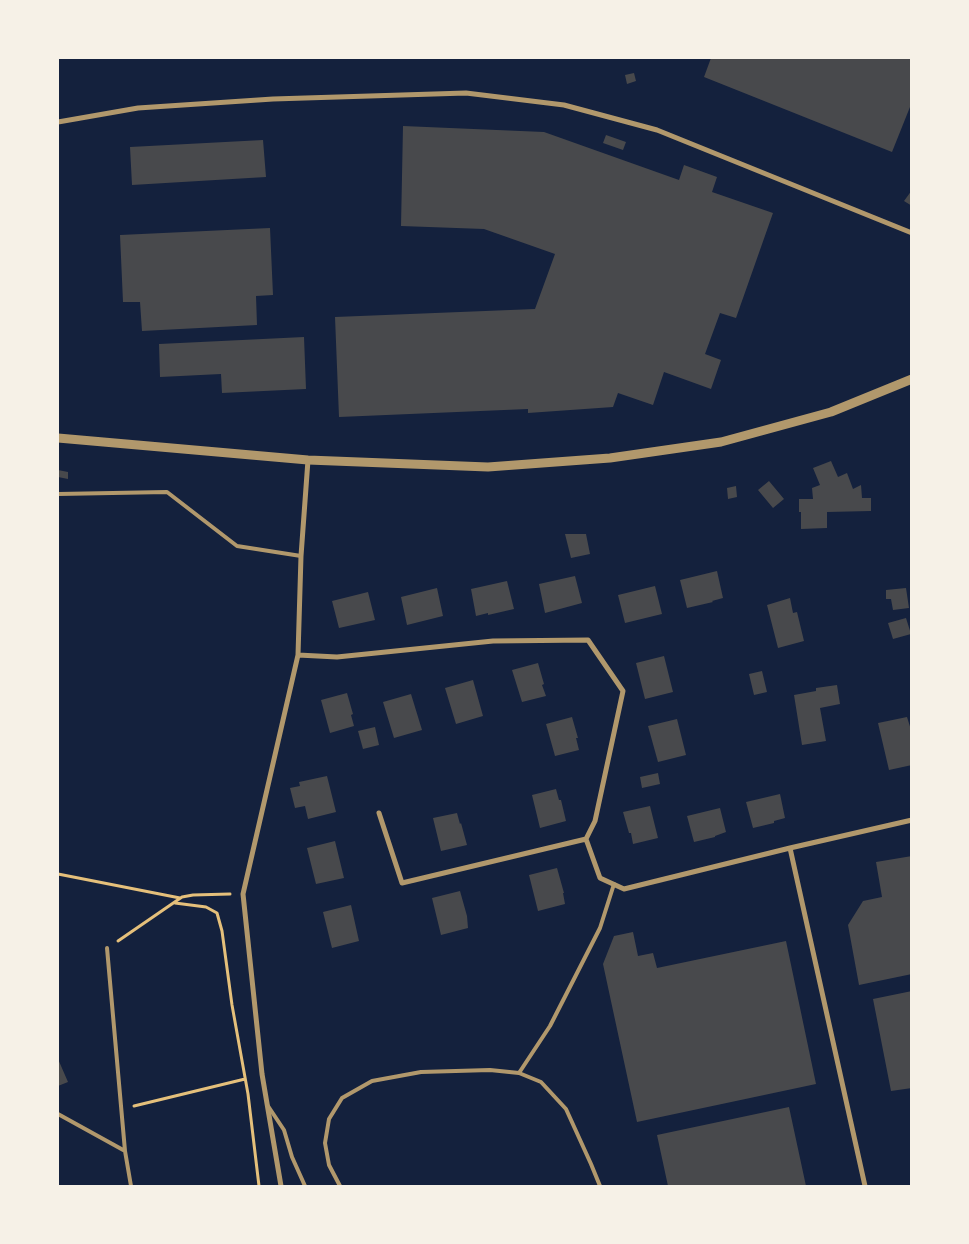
<!DOCTYPE html>
<html>
<head>
<meta charset="utf-8">
<style>
	body { margin:0 }
	#map { position:relative; width:969px; height:1244px; overflow:hidden; background:#14213d; font-family:"Fira Sans",sans-serif }
	canvas { display:block }
	.frame { position:absolute; inset:0; border:59px solid #f6f1e7; pointer-events:none }
</style>
</head>
<body>
<div id="map">
<canvas width="969" height="1244"></canvas>
<div class="frame"></div>
</div>
<script>
const g = document.querySelector('canvas').getContext('2d');
g.lineJoin = 'round';
function fillPath(path, color) { g.fillStyle = color; g.fill(path, 'evenodd'); }
const shape = rows => new Path2D(rows.map(r => 'M' + r).join(''));
function trace(path, color, width, dash) { g.strokeStyle = color; g.lineWidth = width; g.lineCap = dash ? 'butt' : 'round'; g.setLineDash(dash || []); g.stroke(path); }
fillPath(shape([
	[711,58,912,58,912,102,892,152,704,77],
	[634,73,636,81,627,84,625,75],
	[403,126,544,132,679,180,684,165,717,177,712,192,773,213,736,318,720,313,705,354,721,360,711,389,664,372,653,405,618,393,613,407,528,413,528,409,339,417,335,317,535,309,555,254,484,229,401,226],
	[606,135,626,142,623,150,603,143],
	[263,140,266,177,132,185,130,147],
	[912,190,912,206,904,201],
	[270,228,273,295,256,296,257,325,142,331,140,302,123,302,120,235],
	[304,337,306,389,222,393,221,374,160,377,159,344],
	[831,461,838,477,847,473,853,489,861,485,862,498,871,498,871,511,827,512,827,528,801,529,801,512,799,512,799,499,813,499,812,488,820,485,813,468],
	[58,470,68,472,68,479,58,477],
	[769,481,784,499,773,508,758,490],
	[736,486,737,497,728,499,727,488],
	[565,534,586,534,590,554,571,558],
	[717,571,723,598,712,601,713,602,687,608,680,580],
	[575,576,582,603,545,613,539,584],
	[507,581,514,609,488,615,488,613,476,616,471,589],
	[655,586,662,614,625,623,618,595],
	[437,588,443,616,407,625,401,597],
	[906,588,909,608,893,610,891,599,886,599,886,590],
	[368,592,375,620,339,628,332,601],
	[790,598,793,613,797,612,804,641,778,648,767,605],
	[906,618,911,634,893,639,888,623],
	[664,656,673,692,645,699,636,663],
	[538,663,544,684,542,685,546,696,522,702,512,670],
	[762,671,767,692,754,695,749,674],
	[473,680,483,716,456,724,445,688],
	[837,685,840,704,820,708,826,741,802,745,794,695,816,691,816,688],
	[347,693,353,714,351,715,354,726,330,733,321,700],
	[411,694,422,730,394,738,383,702],
	[572,717,578,738,576,738,579,750,555,756,546,724],
	[907,717,912,733,912,765,889,770,878,723],
	[677,719,686,755,658,762,648,726],
	[375,727,379,745,363,749,358,731],
	[658,773,660,784,642,788,640,777],
	[327,776,336,812,308,819,305,806,295,808,290,788,300,786,299,782],
	[556,789,559,800,561,800,566,821,540,828,532,795],
	[780,794,785,818,774,821,774,823,753,828,746,802],
	[650,806,658,838,633,844,631,833,629,833,623,812],
	[720,808,726,832,715,836,715,837,694,842,687,816],
	[457,813,460,824,461,823,467,845,441,851,433,818],
	[335,841,344,878,316,884,307,848],
	[912,856,912,974,859,985,848,925,863,901,882,897,876,862],
	[557,868,564,893,563,893,565,904,538,911,529,875],
	[460,891,467,916,468,928,441,935,432,898],
	[351,905,359,941,332,948,323,912],
	[633,932,638,956,653,953,657,968,786,941,816,1084,637,1122,603,964,614,936],
	[912,991,912,1088,891,1091,873,999],
	[58,1059,68,1082,58,1086],
	[789,1107,806,1186,668,1186,657,1135]
]), '#48494c');
trace(shape([
	[58,874,180,898],
	[175,903,206,907,217,913,222,931,232,1005,248,1094,259,1186],
	[118,941,182,897,193,895,230,894],
	[134,1106,245,1079]
]), '#e5c07b', 3);
trace(shape([
	[58,494,167,492,237,546,301,556],
	[107,948,125,1151],
	[519,1073,550,1026,600,928,614,884],
	[268,1106,284,1130,292,1157,305,1186],
	[58,1114,125,1151,131,1186],
	[340,1186,329,1165,325,1143,329,1119,342,1098,372,1081,421,1072,490,1070,519,1073,541,1082,566,1109,591,1164,600,1186]
]), '#b1986c', 4);
trace(shape([
	[58,122,138,108,273,99,466,93,564,105,657,130,912,233],
	[298,655,337,657,493,641,588,640,623,691,595,821,586,839,600,878,624,889,790,848,912,820],
	[379,813,402,883,586,839],
	[790,848,865,1186],
	[281,1186,262,1074,243,894,298,655,301,556,308,460]
]), '#b1986c', 5);
trace(shape([
	[58,438,308,460,488,467,610,458,721,442,831,412,912,379]
]), '#b1986c', 9);
</script>
</body>
</html>
